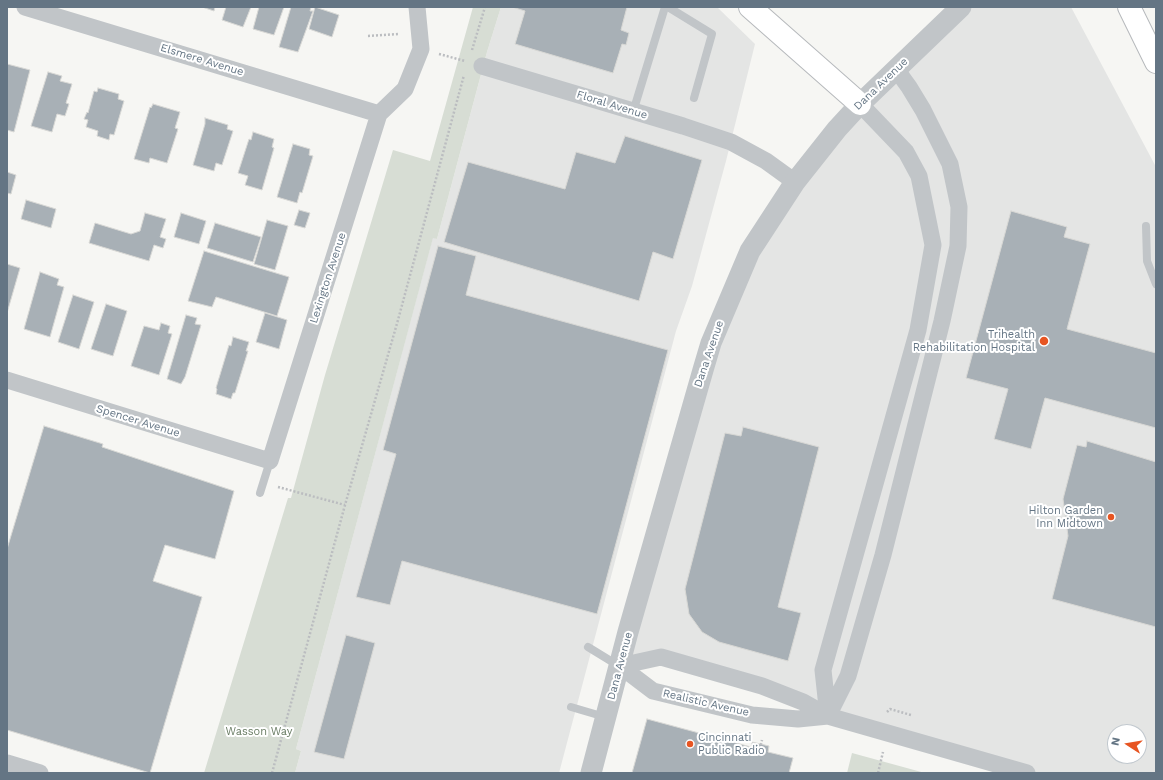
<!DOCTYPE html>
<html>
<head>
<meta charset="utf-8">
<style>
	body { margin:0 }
	#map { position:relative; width:1163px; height:780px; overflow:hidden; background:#f6f6f3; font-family:"Work Sans",sans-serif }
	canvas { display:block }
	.frame { position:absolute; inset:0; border:8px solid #647584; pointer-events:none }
	.north { position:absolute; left:1107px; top:724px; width:40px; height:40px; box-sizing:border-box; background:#fff; border:1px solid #c1c8ce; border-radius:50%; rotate:282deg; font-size:11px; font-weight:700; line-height:16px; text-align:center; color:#647584 }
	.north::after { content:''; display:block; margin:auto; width:14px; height:18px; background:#e75522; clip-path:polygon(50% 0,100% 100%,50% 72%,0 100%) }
</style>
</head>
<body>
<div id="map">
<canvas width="1163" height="780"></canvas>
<div class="frame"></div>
<div class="north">N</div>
</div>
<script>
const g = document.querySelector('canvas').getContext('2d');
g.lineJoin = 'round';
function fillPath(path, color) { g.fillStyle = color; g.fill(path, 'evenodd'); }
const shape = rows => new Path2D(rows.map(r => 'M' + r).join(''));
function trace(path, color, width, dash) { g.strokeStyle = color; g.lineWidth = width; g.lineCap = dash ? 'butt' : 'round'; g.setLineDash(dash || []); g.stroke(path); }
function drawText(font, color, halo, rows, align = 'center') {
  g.font = font + ' "Work Sans",sans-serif'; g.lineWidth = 4; g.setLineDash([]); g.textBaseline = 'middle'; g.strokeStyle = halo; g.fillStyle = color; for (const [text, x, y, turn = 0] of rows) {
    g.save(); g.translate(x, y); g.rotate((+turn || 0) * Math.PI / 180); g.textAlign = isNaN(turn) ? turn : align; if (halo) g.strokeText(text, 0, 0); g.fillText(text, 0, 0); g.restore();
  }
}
fillPath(shape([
	[501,7,717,7,755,44,726,161,692,286,676,331,559,773,295,773,301,751,296,749,433,237,437,239,487,52],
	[961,7,1071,7,1156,167,1156,773,1027,773,661,657,620,666,703,370,795,182],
	[1115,732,1139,732,1139,756,1115,756]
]), '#e4e5e4');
fillPath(shape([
	[473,7,501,7,487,52,437,239,433,238,296,749,301,751,295,773,204,773,288,498,291,498,325,375,393,150,430,161],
	[852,753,925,773,847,773]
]), '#d7ddd4');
const building = shape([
	[202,7,215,7,214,11,202,7],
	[226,7,251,7,243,27,222,20,226,7],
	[259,7,284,7,274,35,253,29,259,7],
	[291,7,311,7,310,11,313,11,298,52,279,47,291,7],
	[315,7,339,15,332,37,309,29,315,7],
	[512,7,627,7,621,30,629,33,626,45,622,44,613,73,515,44,525,11,512,7],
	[7,64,30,70,14,132,7,130,7,64],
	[48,72,62,76,60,81,72,84,66,103,69,104,65,116,57,114,52,132,31,126,48,72],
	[98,88,119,94,118,99,124,101,114,135,110,134,109,140,97,136,98,131,86,127,88,120,84,119,87,112,88,113,94,91,97,92,98,88],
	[153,104,180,112,175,128,178,129,167,163,150,158,149,163,134,159,150,107,151,108,153,104],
	[205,118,228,125,227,129,233,131,222,165,216,163,214,171,193,165,205,124,205,118],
	[253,132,274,139,272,147,274,148,262,190,245,185,248,176,238,173,249,139,251,140,253,132],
	[625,136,702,160,673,259,653,252,639,301,444,242,468,162,565,189,576,152,615,163,625,136],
	[293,144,310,149,309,155,313,156,302,193,300,192,297,203,277,197,293,144],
	[7,172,16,175,11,194,7,193,7,172],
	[26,200,56,209,51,228,21,219,26,200],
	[299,210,310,213,305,228,294,225,299,210],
	[1011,211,1067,227,1064,237,1090,244,1067,329,1156,353,1156,428,1045,398,1031,449,994,439,1008,389,966,378,1011,211],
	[145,213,166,219,160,237,166,239,163,248,154,245,149,261,89,243,95,223,131,234,140,231,145,213],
	[181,213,206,221,199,244,174,237,181,213],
	[267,220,288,226,275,270,254,264,267,220],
	[215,223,261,237,253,262,207,248,215,223],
	[438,246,476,256,466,295,668,350,597,614,402,561,390,605,356,597,396,454,383,450,438,246],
	[204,251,289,277,277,316,216,297,212,307,188,301,204,251],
	[7,264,20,268,7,313,7,264],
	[40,272,59,279,57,285,64,287,50,337,24,329,40,272],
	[73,295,94,302,79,349,58,342,73,295],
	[106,304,127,311,113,356,91,349,106,304],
	[265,313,287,320,279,349,256,342,265,313],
	[186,315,197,318,195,324,201,325,185,377,181,384,167,379,186,315],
	[161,323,170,326,168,333,172,334,159,375,131,366,144,326,159,330,161,323],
	[233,337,249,342,246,351,248,351,235,393,233,393,231,399,216,394,217,389,216,388,229,345,231,346,233,337],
	[44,426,103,444,102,447,234,491,215,559,165,545,153,581,202,597,150,773,7,730,7,549,44,426],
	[743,427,819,447,778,607,801,613,788,661,719,642,702,632,689,614,685,589,725,433,741,436,743,427],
	[1087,441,1156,462,1156,627,1052,599,1068,536,1063,499,1077,445,1086,447,1087,441],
	[346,635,375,643,344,759,314,752,346,635],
	[647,719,751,747,752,742,769,746,768,752,793,758,789,773,632,773,647,719]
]);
fillPath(building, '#a8b0b6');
trace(building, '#d8d8d5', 1);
const motorway = shape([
	[750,7,860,104],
	[1129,7,1156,62]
]);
trace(motorway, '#b6b9bc', 24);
trace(shape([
	[368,36,398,34],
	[472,50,485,7],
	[439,54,465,61],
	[278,487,345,505],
	[887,712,890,709,911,715],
	[760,749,762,740],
	[272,773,345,505,398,320,464,75],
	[878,773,883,752]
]), '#bbbdc0', 2.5, [2, 2]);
trace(shape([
	[668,7,712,34,694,98],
	[633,112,665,7],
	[1146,226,1147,261,1156,284],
	[260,493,270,461],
	[588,647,619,666],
	[571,707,605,717]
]), '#c1c5c8', 8);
trace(shape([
	[25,7,379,114],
	[482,66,683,126,731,142,766,161,795,182],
	[7,380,270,461,379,114,405,89,421,49,417,7],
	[620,666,661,657,762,686,803,702,828,716,1027,773],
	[620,666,653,691,752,715,798,719,828,716],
	[828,716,848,676,883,555,942,321,958,246,959,207,950,164,923,110,909,87,896,69],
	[828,716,823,670,918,330,933,245,919,176,906,152,860,104],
	[7,763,40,773]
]), '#c1c5c8', 17);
trace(shape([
	[591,773,628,632,703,370,711,343,750,251,795,182,837,129,860,104,961,7]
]), '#c1c5c8', 21);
trace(motorway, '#fff', 22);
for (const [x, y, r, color] of [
	[1044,341,5,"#e75522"],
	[1111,517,4,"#e75522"],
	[690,744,4,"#e75522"]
]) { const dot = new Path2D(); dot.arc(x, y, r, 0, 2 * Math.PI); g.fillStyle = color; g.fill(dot); trace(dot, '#fff', 1.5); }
drawText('11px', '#647584', '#fff', [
	["Elsmere Avenue",202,60,17],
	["Dana Avenue",881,84,-44],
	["Floral Avenue",612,105,17],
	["Lexington Avenue",328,278,-72],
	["Dana Avenue",709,354,-71],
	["Spencer Avenue",138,421,17],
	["Dana Avenue",620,666,-75],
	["Realistic Avenue",706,703,13]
]);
drawText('11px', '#647584', '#fff', [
	["Trihealth",1035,335],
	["Rehabilitation Hospital",1035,348],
	["Hilton Garden",1103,511],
	["Inn Midtown",1103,524],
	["Cincinnati",698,738,"left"],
	["Public Radio",698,751,"left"]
], 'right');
drawText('11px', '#687b63', '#fff', [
	["Wasson Way",259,732]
]);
</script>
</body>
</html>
